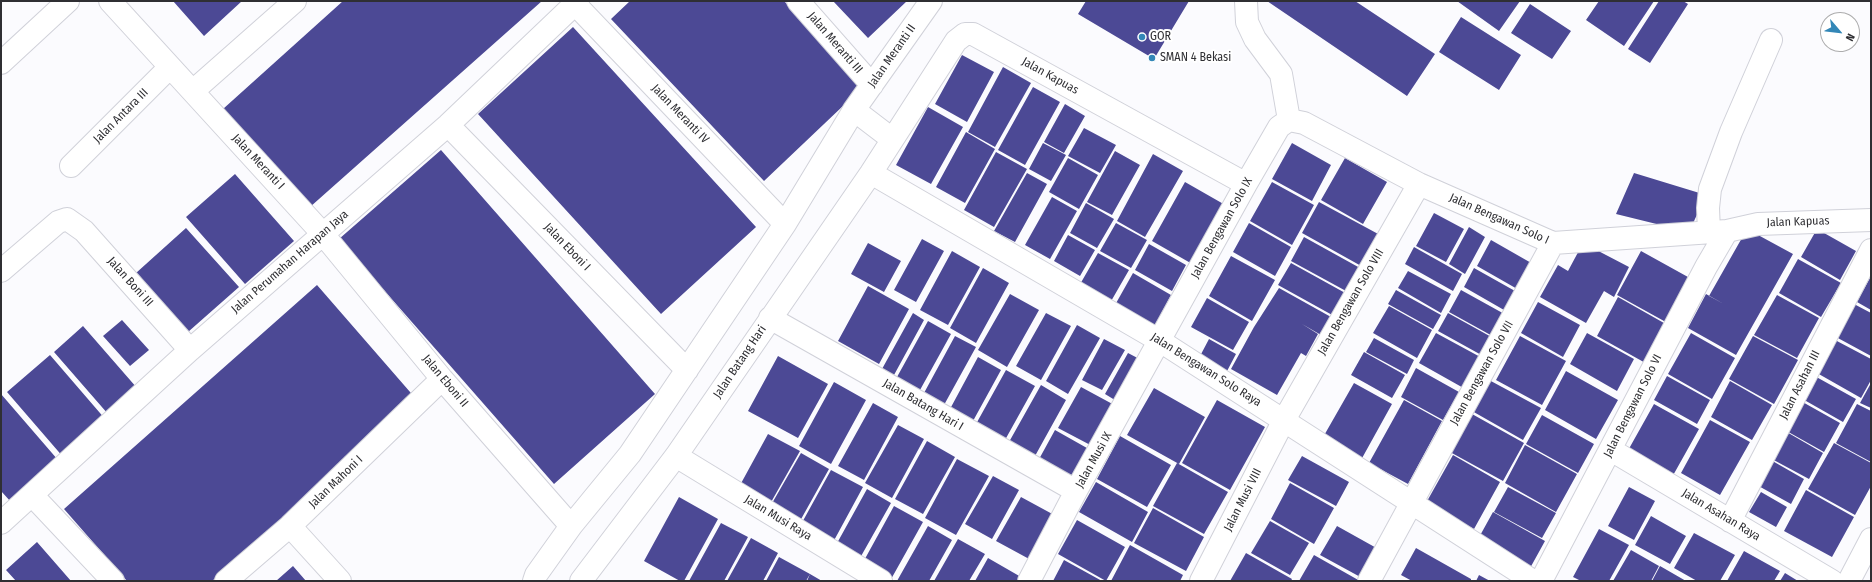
<!DOCTYPE html>
<html>
<head>
<meta charset="utf-8">
<style>
	body { margin:0 }
	#map { position:relative; width:1872px; height:582px; overflow:hidden; background:#fbfbfe; font-family:"Fira Sans Condensed",sans-serif }
	canvas { display:block }
	.frame { position:absolute; inset:0; border:2px solid #2f2f33; pointer-events:none }
	.north { position:absolute; left:1820px; top:12px; width:40px; height:40px; box-sizing:border-box; background:#fff; border:1px solid #acacad; border-radius:50%; rotate:118deg; font-size:11px; font-weight:700; line-height:16px; text-align:center; color:#2f2f33 }
	.north::after { content:''; display:block; margin:auto; width:14px; height:18px; background:#3387b7; clip-path:polygon(50% 0,100% 100%,50% 72%,0 100%) }
</style>
</head>
<body>
<div id="map">
<canvas width="1872" height="582"></canvas>
<div class="frame"></div>
<div class="north">N</div>
</div>
<script>
const g = document.querySelector('canvas').getContext('2d');
g.lineJoin = 'round';
function fillPath(path, color) { g.fillStyle = color; g.fill(path, 'evenodd'); }
const shape = rows => new Path2D(rows.map(r => 'M' + r).join(''));
function trace(path, color, width, dash) { g.strokeStyle = color; g.lineWidth = width; g.lineCap = dash ? 'butt' : 'round'; g.setLineDash(dash || []); g.stroke(path); }
function drawText(font, color, halo, rows, align = 'center') {
  g.font = font + ' "Fira Sans Condensed",sans-serif'; g.lineWidth = 4; g.setLineDash([]); g.textBaseline = 'middle'; g.strokeStyle = halo; g.fillStyle = color; for (const [text, x, y, turn = 0] of rows) {
    g.save(); g.translate(x, y); g.rotate((+turn || 0) * Math.PI / 180); g.textAlign = isNaN(turn) ? turn : align; if (halo) g.strokeText(text, 0, 0); g.fillText(text, 0, 0); g.restore();
  }
}
fillPath(shape([
	[173,1,242,1,204,36],
	[343,1,542,1,310,207,223,109],
	[630,1,784,1,864,86,764,181,611,19],
	[833,1,907,1,868,38],
	[1086,1,1189,1,1154,59,1078,14],
	[1267,1,1355,1,1435,54,1407,96],
	[1457,1,1520,1,1499,31],
	[1599,1,1654,1,1624,46,1586,20],
	[1659,1,1683,1,1688,4,1650,63,1628,49],
	[1530,4,1571,31,1552,59,1511,33],
	[1461,17,1521,55,1499,90,1439,52],
	[573,27,756,227,661,314,478,114],
	[962,55,994,72,967,122,935,104],
	[1003,67,1031,83,995,147,968,132],
	[1033,87,1060,102,1025,165,998,150],
	[1065,104,1085,116,1064,153,1044,142],
	[928,107,963,127,931,184,896,165],
	[1084,128,1116,145,1100,173,1068,156],
	[966,132,995,149,965,203,936,187],
	[1043,143,1066,155,1051,181,1029,169],
	[1292,143,1331,165,1312,201,1272,179],
	[441,150,655,394,554,484,339,239],
	[1115,151,1140,165,1112,215,1087,202],
	[996,152,1027,169,994,227,964,210],
	[1153,154,1183,171,1145,237,1117,221],
	[1068,158,1098,175,1079,209,1049,192],
	[1345,158,1387,182,1363,224,1321,200],
	[1027,173,1047,184,1015,242,994,231],
	[1634,173,1706,195,1689,232,1616,214],
	[235,174,294,241,245,284,186,217],
	[1185,182,1227,206,1194,265,1152,241],
	[1272,182,1314,205,1292,245,1250,221],
	[1052,197,1077,211,1050,259,1025,245],
	[1319,202,1380,235,1363,267,1302,233],
	[1086,203,1114,219,1097,248,1070,233],
	[1434,213,1464,229,1446,262,1416,246],
	[1116,223,1147,240,1131,268,1100,251],
	[1249,223,1291,247,1275,276,1233,252],
	[1469,227,1485,237,1465,274,1449,264],
	[186,228,239,287,188,332,136,273],
	[1747,229,1793,254,1736,355,1688,328,1706,294,1724,304,1709,296],
	[1817,229,1856,251,1840,280,1801,257],
	[1068,235,1095,250,1080,276,1054,261],
	[1304,237,1360,268,1346,291,1291,261],
	[922,239,944,251,916,302,894,290],
	[1491,240,1533,264,1519,290,1477,266],
	[868,243,901,261,884,292,851,274],
	[1583,243,1629,267,1614,297,1604,291,1586,323,1540,297,1558,265,1568,271],
	[1149,244,1186,265,1172,291,1135,270],
	[1414,247,1462,274,1453,291,1405,264],
	[952,251,980,267,948,325,920,310],
	[1641,251,1697,282,1673,326,1617,295],
	[1098,253,1129,270,1110,303,1079,286],
	[1231,256,1275,280,1252,321,1209,296],
	[1798,259,1841,283,1821,317,1779,293],
	[1291,263,1347,294,1334,316,1278,285],
	[983,268,1009,283,976,343,950,328],
	[1474,268,1515,291,1504,310,1464,287],
	[1408,271,1451,294,1441,313,1398,288],
	[1133,273,1171,295,1154,327,1115,305],
	[1871,276,1871,310,1857,302],
	[317,285,417,400,212,581,127,581,64,509],
	[868,286,909,309,879,364,838,341],
	[1279,288,1331,317,1321,335,1302,324,1318,334,1306,356,1301,353,1277,395,1231,369,1254,327],
	[1396,290,1441,315,1433,329,1388,304],
	[1461,290,1508,316,1496,338,1449,312],
	[1010,294,1039,310,1007,367,978,350],
	[1777,295,1819,318,1797,358,1754,335],
	[1618,297,1671,327,1649,365,1597,336],
	[1207,298,1249,322,1233,350,1191,327],
	[1538,302,1580,325,1563,357,1521,333],
	[1854,304,1871,313,1871,356,1836,337],
	[1389,306,1432,330,1417,358,1373,333],
	[913,313,924,320,894,375,882,369],
	[1046,313,1071,326,1041,380,1016,366],
	[1448,313,1495,339,1485,357,1438,331],
	[122,320,149,350,130,366,103,336],
	[928,321,951,334,920,390,897,377],
	[1077,325,1100,338,1068,394,1046,381],
	[83,326,137,388,108,414,54,352],
	[1436,333,1484,359,1467,390,1419,363],
	[1587,333,1634,359,1617,391,1570,364],
	[1691,333,1735,358,1712,399,1668,374],
	[955,336,976,347,944,405,924,393],
	[1520,336,1566,361,1542,405,1496,380],
	[1753,336,1798,360,1774,404,1729,379],
	[1374,338,1414,360,1407,374,1366,352],
	[1104,339,1125,350,1102,390,1082,380],
	[1209,339,1236,354,1226,373,1199,358],
	[1835,340,1871,359,1871,380,1861,398,1817,373],
	[1364,352,1405,375,1392,398,1351,375],
	[1128,353,1147,363,1123,405,1105,394],
	[50,355,106,420,64,458,7,392],
	[778,356,828,384,798,438,748,411],
	[978,357,1001,370,973,421,950,409],
	[1416,368,1459,392,1443,420,1401,397],
	[1006,370,1035,386,1005,440,976,424],
	[1566,371,1618,400,1596,439,1545,410],
	[1811,374,1856,399,1843,422,1799,397],
	[1667,376,1710,400,1697,424,1654,400],
	[1489,380,1541,408,1523,440,1472,411],
	[1730,381,1772,405,1752,440,1711,417],
	[834,382,866,400,831,464,799,446],
	[1354,383,1392,404,1361,460,1322,439],
	[1871,383,1871,408,1860,403],
	[1041,385,1066,400,1035,456,1009,442],
	[1081,387,1118,407,1096,448,1058,428],
	[1154,388,1205,417,1179,464,1127,435],
	[1,394,58,460,11,502,1,491],
	[1217,400,1265,427,1230,490,1182,463],
	[1404,400,1442,421,1408,484,1369,463],
	[1799,400,1840,423,1824,452,1783,429],
	[873,403,898,417,864,480,838,466],
	[1654,404,1699,429,1671,479,1626,454],
	[1857,404,1871,411,1871,462,1836,443],
	[1472,414,1524,443,1503,481,1450,452],
	[1542,415,1594,444,1578,473,1526,444],
	[1710,420,1750,442,1720,495,1681,473],
	[898,425,924,439,892,498,865,483],
	[1055,430,1094,452,1077,482,1038,461],
	[1785,431,1823,453,1809,479,1770,458],
	[768,434,800,451,770,504,739,487],
	[1120,436,1171,465,1147,507,1097,479],
	[927,441,955,457,923,514,895,499],
	[1834,443,1871,463,1871,486,1855,515,1808,489],
	[1525,445,1577,474,1556,512,1505,483],
	[801,453,829,469,800,521,771,505],
	[1453,455,1500,482,1474,529,1426,503],
	[1302,456,1349,482,1336,506,1288,480],
	[957,459,989,476,956,535,925,518],
	[1769,459,1804,479,1791,504,1755,484],
	[1177,463,1228,492,1204,534,1153,506],
	[831,470,863,487,831,546,799,528],
	[993,476,1019,490,992,539,965,524],
	[1096,482,1148,512,1132,542,1079,512],
	[1290,483,1334,508,1314,544,1271,519],
	[1508,487,1556,513,1542,538,1494,512],
	[1629,487,1655,501,1634,540,1608,526],
	[867,489,891,503,860,558,836,545],
	[1806,490,1854,517,1832,557,1784,531],
	[1761,492,1787,507,1776,527,1749,512],
	[679,497,718,519,684,581,680,581,644,561],
	[1021,497,1056,516,1031,560,996,541],
	[894,506,923,522,890,581,861,566],
	[1153,508,1204,537,1186,571,1134,543],
	[1493,512,1545,541,1529,570,1477,541],
	[1651,516,1686,536,1670,564,1635,545],
	[1077,520,1125,547,1106,581,1058,554],
	[1270,521,1309,543,1290,575,1251,553],
	[721,523,748,537,724,581,689,581],
	[928,526,952,540,929,581,897,581],
	[1337,526,1380,550,1364,579,1320,555],
	[1599,529,1629,545,1609,581,1581,581,1573,577],
	[1694,533,1735,555,1720,581,1697,581,1674,568],
	[751,538,778,553,763,581,727,581],
	[958,539,985,554,969,581,934,581],
	[37,542,71,581,16,581,6,570],
	[1130,545,1183,575,1180,581,1111,581],
	[1416,548,1471,579,1471,581,1412,581,1401,575],
	[1631,550,1659,566,1651,581,1613,581],
	[1744,551,1780,571,1774,581,1727,581],
	[1246,553,1292,579,1291,581,1230,581],
	[1314,555,1360,581,1299,581],
	[779,557,810,574,806,581,766,581],
	[988,558,1021,577,1019,581,975,581],
	[1064,560,1102,581,1053,581],
	[293,566,306,581,276,581],
	[1660,566,1686,581,1652,581],
	[1785,573,1798,581,1780,581],
	[810,574,822,581,807,581],
	[1479,575,1490,581,1476,581]
]), '#4c4995');
const minor = shape([
	[110,1,322,233,442,379,571,526],
	[798,1,872,85],
	[1246,1,1247,22,1255,39,1281,74,1289,120],
	[575,4,785,224],
	[1,63,68,1],
	[193,91,295,1],
	[854,110,892,139],
	[1289,120,1304,123,1419,184,1553,243,1727,231,1758,224,1871,220],
	[448,125,687,370],
	[71,166,170,67],
	[871,173,1160,341,1533,581],
	[1709,232,1708,208,1710,189,1731,132,1771,40],
	[1,271,58,222,67,219,84,231,190,350],
	[770,318,1076,491],
	[1611,450,1832,581],
	[676,456,881,581],
	[32,495,113,581],
	[1730,521,1871,250],
	[1,523,190,350,448,125,578,1],
	[290,526,340,581],
	[226,581,290,526,442,379],
	[534,581,536,575,571,526,630,454,785,224,854,110,931,1],
	[581,581,676,456,871,173,956,41,965,34,973,34,1246,184],
	[1029,581,1076,491,1246,184,1279,127,1289,120],
	[1201,581,1284,420,1419,184],
	[1369,581,1553,243],
	[1541,581,1706,267,1727,231],
	[1849,581,1871,539]
]);
trace(minor, '#d0d1d9', 24);
trace(minor, '#fff', 22);
for (const [x, y, r, color] of [
	[1142,37,4,"#3387b7"],
	[1152,58,4,"#3387b7"]
]) { const dot = new Path2D(); dot.arc(x, y, r, 0, 2 * Math.PI); g.fillStyle = color; g.fill(dot); trace(dot, '#fff', 1.5); }
drawText('12px', '#2f2f33', '#fff', [
	["GOR",1150,37],
	["SMAN 4 Bekasi",1160,58]
], 'left');
drawText('12px', '#2f2f33', '#fff', [
	["Jalan Meranti III",835,43,49],
	["Jalan Meranti II",892,56,-55],
	["Jalan Kapuas",1050,76,29],
	["Jalan Meranti IV",680,114,46],
	["Jalan Antara III",121,116,-45],
	["Jalan Meranti I",258,162,47],
	["Jalan Bengawan Solo I",1499,219,24],
	["Jalan Kapuas",1798,222,-2],
	["Jalan Bengawan Solo IX",1222,228,-61],
	["Jalan Eboni I",567,247,46],
	["Jalan Perumahan Harapan Jaya",290,262,-41],
	["Jalan Boni III",130,282,48],
	["Jalan Bengawan Solo VIII",1351,302,-60],
	["Jalan Batang Hari",740,362,-56],
	["Jalan Bengawan Solo Raya",1206,370,32],
	["Jalan Bengawan Solo VII",1482,373,-61],
	["Jalan Eboni II",445,381,50],
	["Jalan Asahan III",1800,385,-63],
	["Jalan Batang Hari I",923,405,30],
	["Jalan Bengawan Solo VI",1633,406,-63],
	["Jalan Musi IX",1094,460,-61],
	["Jalan Mahoni I",336,482,-44],
	["Jalan Musi VIII",1243,500,-63],
	["Jalan Asahan Raya",1721,515,31],
	["Jalan Musi Raya",778,518,31]
]);
</script>
</body>
</html>
